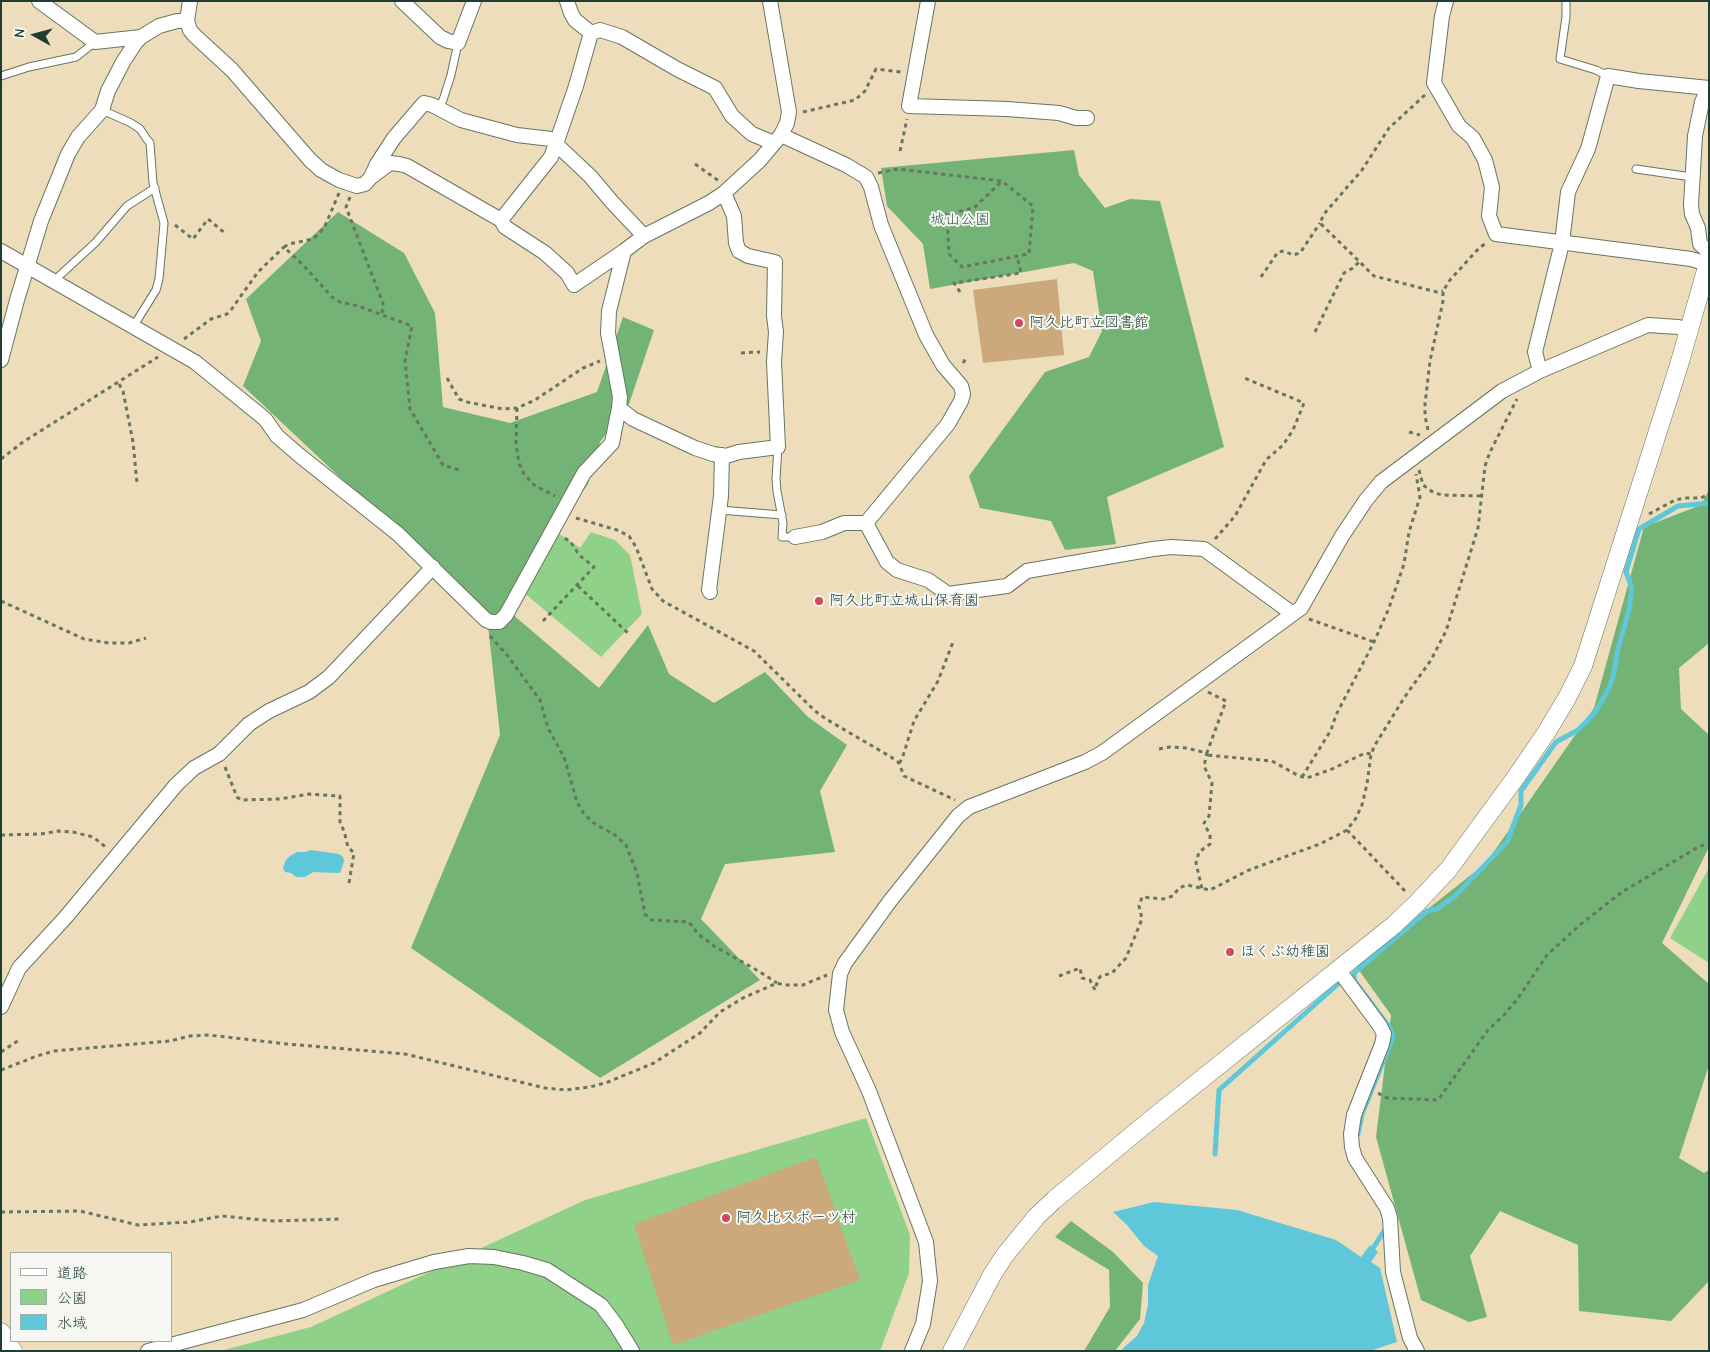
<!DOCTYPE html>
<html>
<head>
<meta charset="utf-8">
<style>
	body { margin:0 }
	#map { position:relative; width:1710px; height:1352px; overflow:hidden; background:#edddba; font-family:"Comic Neue","Klee One",sans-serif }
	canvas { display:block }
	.frame { position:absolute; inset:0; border:2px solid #1f3d34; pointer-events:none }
	.legend { position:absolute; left:10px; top:1252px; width:162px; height:90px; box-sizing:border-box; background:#f6f6f2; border:1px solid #a0aca6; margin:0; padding:6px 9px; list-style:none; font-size:15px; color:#1f3d34 }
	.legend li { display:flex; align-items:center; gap:10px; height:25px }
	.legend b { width:25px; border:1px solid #a0aca6 }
	.north { position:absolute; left:10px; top:10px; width:50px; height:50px; -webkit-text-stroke:4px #f6f6f2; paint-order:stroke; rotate:277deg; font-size:14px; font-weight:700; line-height:20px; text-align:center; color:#1f3d34 }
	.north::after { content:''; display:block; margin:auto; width:18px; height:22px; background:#1f3d34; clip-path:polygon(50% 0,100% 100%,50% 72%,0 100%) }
</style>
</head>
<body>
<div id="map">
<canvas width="1710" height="1352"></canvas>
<div class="frame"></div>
<ul class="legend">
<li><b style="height:6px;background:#fff"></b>道路</li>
<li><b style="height:14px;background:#8fd189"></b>公園</li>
<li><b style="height:14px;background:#5ec7d9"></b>水域</li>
</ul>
<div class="north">N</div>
</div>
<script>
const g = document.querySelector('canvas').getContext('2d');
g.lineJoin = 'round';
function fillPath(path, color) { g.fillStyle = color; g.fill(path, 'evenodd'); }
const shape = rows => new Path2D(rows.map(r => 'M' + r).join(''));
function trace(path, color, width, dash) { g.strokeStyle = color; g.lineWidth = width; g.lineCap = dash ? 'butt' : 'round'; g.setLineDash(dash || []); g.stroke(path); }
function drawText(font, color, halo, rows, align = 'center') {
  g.font = font + ' "Comic Neue","Klee One",sans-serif'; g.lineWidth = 4; g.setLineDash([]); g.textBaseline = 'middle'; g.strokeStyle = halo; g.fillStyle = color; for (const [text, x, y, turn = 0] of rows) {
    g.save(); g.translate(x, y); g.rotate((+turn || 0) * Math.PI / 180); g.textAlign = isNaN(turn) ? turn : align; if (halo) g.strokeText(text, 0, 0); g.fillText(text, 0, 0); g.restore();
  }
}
fillPath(shape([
	[591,532,615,540,630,555,642,614,601,657,523,592,558,533,580,548],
	[1709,868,1709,963,1670,938],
	[866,1118,910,1235,909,1273,880,1351,220,1351,311,1327,585,1200]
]), '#8fd189');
fillPath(shape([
	[1074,150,1079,175,1105,208,1130,199,1160,201,1224,447,1107,497,1116,544,1065,550,1051,521,980,508,969,476,1045,372,1089,357,1102,331,1093,271,1074,263,930,289,923,244,887,206,881,168],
	[338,212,404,253,435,313,443,407,510,423,597,392,623,317,654,330,629,404,600,442,588,484,569,510,511,613,599,688,648,625,669,674,714,703,765,672,808,717,847,745,820,791,835,852,725,864,701,919,760,980,600,1078,411,948,500,735,487,616,243,386,261,341,246,299],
	[1709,490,1709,643,1679,668,1681,709,1709,735,1709,847,1662,943,1709,984,1709,1065,1679,1158,1704,1173,1709,1170,1709,1281,1671,1321,1579,1311,1578,1245,1500,1211,1470,1256,1487,1317,1469,1322,1421,1300,1376,1137,1391,1015,1356,966,1486,863,1594,708,1644,527,1701,505],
	[1071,1221,1113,1252,1143,1283,1140,1319,1115,1351,1084,1351,1110,1307,1109,1270,1055,1237]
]), '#73b375');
fillPath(shape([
	[311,850,339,854,343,857,344,861,341,871,339,873,313,872,305,877,296,877,291,873,285,872,283,868,286,860,290,856,297,852,306,852],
	[1154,1202,1237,1210,1336,1240,1361,1257,1370,1245,1378,1252,1371,1262,1380,1268,1397,1342,1370,1351,1120,1351,1137,1336,1144,1323,1148,1305,1148,1285,1158,1256,1144,1246,1127,1225,1113,1212]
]), '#5ec7d9');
trace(shape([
	[1358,1134,1362,1114,1393,1037,1390,1028,1354,980,1354,973,1427,911,1437,909,1455,896,1507,842,1521,805,1521,791,1556,742,1578,730,1587,721,1596,711,1609,688,1613,677,1618,649,1629,610,1632,588,1626,572,1639,529,1678,506,1709,503],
	[1215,1154,1219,1090,1338,984],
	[1370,1253,1384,1231]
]), '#5ec7d9', 5);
fillPath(shape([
	[1057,279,1064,355,983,363,973,290],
	[816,1157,860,1280,673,1345,634,1224]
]), '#cba97b');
const service = shape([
	[1566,1,1566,17,1560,59,1596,70,1608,76],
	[1,76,29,67,76,57,95,42],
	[438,109,443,100,451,75,458,43],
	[102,110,131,123,140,129,146,138,150,143,153,183,164,223,159,279,156,290,133,327],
	[1636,169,1692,177],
	[55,282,57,278,96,242,127,206,155,188],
	[778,447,776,479,777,491,783,523,782,537,795,537],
	[719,510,782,515]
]);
const minor = shape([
	[39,1,95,42,141,37],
	[190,1,187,21,190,30,194,35,232,70,310,160,321,170,339,180,357,186,365,184,371,177,390,163,399,164,407,166,501,220,551,157,556,144,590,176,612,202,644,236],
	[402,1,440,37,448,41,458,43,474,1],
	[928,1,909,106,1007,109,1059,113,1076,118,1087,118],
	[1446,1,1442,16,1434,83,1459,126,1473,138,1485,160,1492,187,1489,216,1496,234,1691,259,1708,264],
	[591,33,600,30,622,37,677,69,715,88,732,116,752,134,774,143],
	[1708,89,1702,102,1695,136,1691,205,1692,214,1698,228,1700,244,1709,252],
	[781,135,846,165,866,177,871,187,881,225,926,335,943,365,961,386,963,394,961,401,948,424,866,523,887,562,897,570,928,580,948,594,1007,586,1027,571,1153,549,1171,547,1204,549,1293,614],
	[372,175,377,164,394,138,424,103,432,105,461,120,517,135,551,139,556,144,576,86,591,33,575,20,571,13,567,1],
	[501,220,505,227,545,253,567,273,574,285,624,251],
	[1,251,195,362,265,419,277,436,299,455,398,534,486,620,491,622,499,622,506,615,584,473,612,443,619,408,620,397,608,333,609,311,624,251,644,236,709,203,724,193,760,160,781,135,787,123,789,112,770,1],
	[1,360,17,300,41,221,68,154,78,137,102,110,108,91,123,62,136,42,141,37,159,26,177,21,187,21],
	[1540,371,1535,352,1562,243,1568,192,1588,149,1608,76,1639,81,1709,88],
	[619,408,633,419,695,448,713,454,726,456,739,452,778,447,774,362,776,332,774,316,775,262,748,256,739,251,736,243,734,216,724,193],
	[795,537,822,532,844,523,866,523],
	[710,592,709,590,721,496,722,455],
	[1338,969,1380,1026,1384,1034,1382,1044,1354,1115,1351,1134,1352,1147,1355,1158,1387,1208,1390,1218,1393,1272,1410,1338,1417,1351],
	[1,1007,19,968,65,918,176,785,194,768,219,754,249,724,269,711,309,692,329,677,433,567],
	[148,1351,303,1310,374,1280,434,1262,469,1256,494,1257,523,1263,547,1270,601,1305,616,1325,632,1351],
	[912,1351,923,1324,930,1281,926,1242,869,1091,842,1032,836,1010,840,974,845,963,890,901,958,816,969,807,1085,762,1102,753,1301,608,1342,536,1366,500,1381,482,1502,391,1540,371,1648,325,1678,327,1688,330]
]);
const tertiary = shape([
	[1,1332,13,1351],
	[952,1351,992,1275,1005,1255,1037,1216,1054,1200,1148,1122,1394,925,1417,903,1448,870,1516,777,1546,733,1567,698,1583,666,1679,365,1709,260]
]);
trace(service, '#677563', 9);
trace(minor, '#677563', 16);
trace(tertiary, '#677563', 19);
trace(shape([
	[1425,95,1389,128,1362,170,1324,214,1320,223,1374,276,1437,292,1443,291],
	[803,112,855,100,865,91,876,69,901,72],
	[900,151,907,119],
	[695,164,719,181],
	[878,173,898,169,1002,181,1033,206,1029,254,962,267,949,254,947,214,974,208,1002,181],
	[339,193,325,226,321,231,313,239,289,244,284,247,303,265,332,297,340,302,358,306,412,326,405,361,410,409,443,465,462,471],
	[350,197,346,207,384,306,381,315],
	[175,225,193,239,208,219,226,234],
	[1261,277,1278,252,1284,251,1293,255,1300,253,1320,223],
	[960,292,954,283,1021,273,1017,256],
	[1315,332,1344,273,1353,268,1359,262],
	[184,339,211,319,227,314,231,310,258,272,284,247],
	[741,353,760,352],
	[963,363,967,357],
	[447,378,459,399,467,402,503,409,517,408,535,400,583,368,600,361],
	[119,384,123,391,133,442,137,483],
	[517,408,516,444,519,463,524,474,534,485,555,496],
	[1428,430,1425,416,1425,404,1430,361,1443,301,1443,291,1450,280,1480,247,1487,243],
	[1409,432,1420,435],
	[1,459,23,442,158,357],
	[1419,470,1423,485,1434,493,1443,495,1482,496],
	[1649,514,1675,500,1685,498,1701,498,1709,494],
	[576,518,617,530,629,536,636,547,652,589,663,601,754,651,815,711,826,719,891,757,899,763,904,776,955,800],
	[1215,539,1235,516,1266,460,1283,445,1293,430,1304,403,1242,377],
	[578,586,628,633],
	[1,601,84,639,109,643,129,643,146,638],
	[1309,619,1374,642],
	[543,621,594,567,579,555,570,541,564,538],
	[490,636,507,655,540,700,548,728,564,757,577,802,584,814,595,824,615,835,626,845,637,873,645,914,651,920,689,922,698,934,714,946,760,972,777,983],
	[1208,692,1226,701,1206,755,1272,761,1299,776,1307,778,1332,769,1365,753,1371,754],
	[1159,749,1170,747,1186,748,1207,753,1204,766,1212,783,1209,816,1204,823,1210,835,1210,844,1199,852,1196,863,1202,889],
	[899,763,902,759,914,721,938,681,953,642],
	[225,767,237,797,241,800,280,799,309,794,340,796,340,822,344,831,348,847,354,853,349,883],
	[1302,777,1331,730,1336,715,1374,642,1389,608,1404,564,1409,532,1420,497,1416,474],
	[1347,830,1406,892],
	[1,835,41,834,58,831,73,832,93,837,107,848],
	[1059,976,1080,968,1082,978,1090,980,1095,990,1098,979,1101,976,1112,973,1126,958,1142,919,1139,906,1142,897,1163,899,1173,896,1179,888,1187,885,1210,890,1249,870,1320,844,1347,830,1356,818,1362,805,1367,784,1371,754,1375,745,1404,698,1431,660,1446,631,1478,528,1485,466,1490,452,1517,399],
	[1,1052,19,1040],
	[1,1070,37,1056,54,1051,170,1041,190,1036,209,1035,287,1044,405,1054,545,1088,566,1090,590,1087,608,1082,654,1063,700,1033,720,1012,743,998,777,983,784,985,803,985,827,975],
	[1378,1093,1387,1098,1438,1100,1488,1030,1504,1015,1519,997,1547,955,1581,924,1622,892,1700,846,1709,844],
	[1,1212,80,1211,138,1225,190,1222,222,1216,273,1221,341,1219]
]), '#677563', 3, [4, 4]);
trace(service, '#fff', 7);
trace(minor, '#fff', 14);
trace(tertiary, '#fff', 18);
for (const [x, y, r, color] of [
	[1019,323,5,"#d1495b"],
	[819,601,5,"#d1495b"],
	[1230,952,5,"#d1495b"],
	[726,1218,5,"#d1495b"]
]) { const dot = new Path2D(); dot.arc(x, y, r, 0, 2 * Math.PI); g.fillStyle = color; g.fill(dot); trace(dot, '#f6f6f2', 2); }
drawText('15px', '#355b45', '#f6f6f2', [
	["城山公園",960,220]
]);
drawText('15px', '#1f3d34', '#f6f6f2', [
	["阿久比町立図書館",1029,323],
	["阿久比町立城山保育園",829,601],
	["ほくぶ幼稚園",1240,952],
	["阿久比スポーツ村",736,1218]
], 'left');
</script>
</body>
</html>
